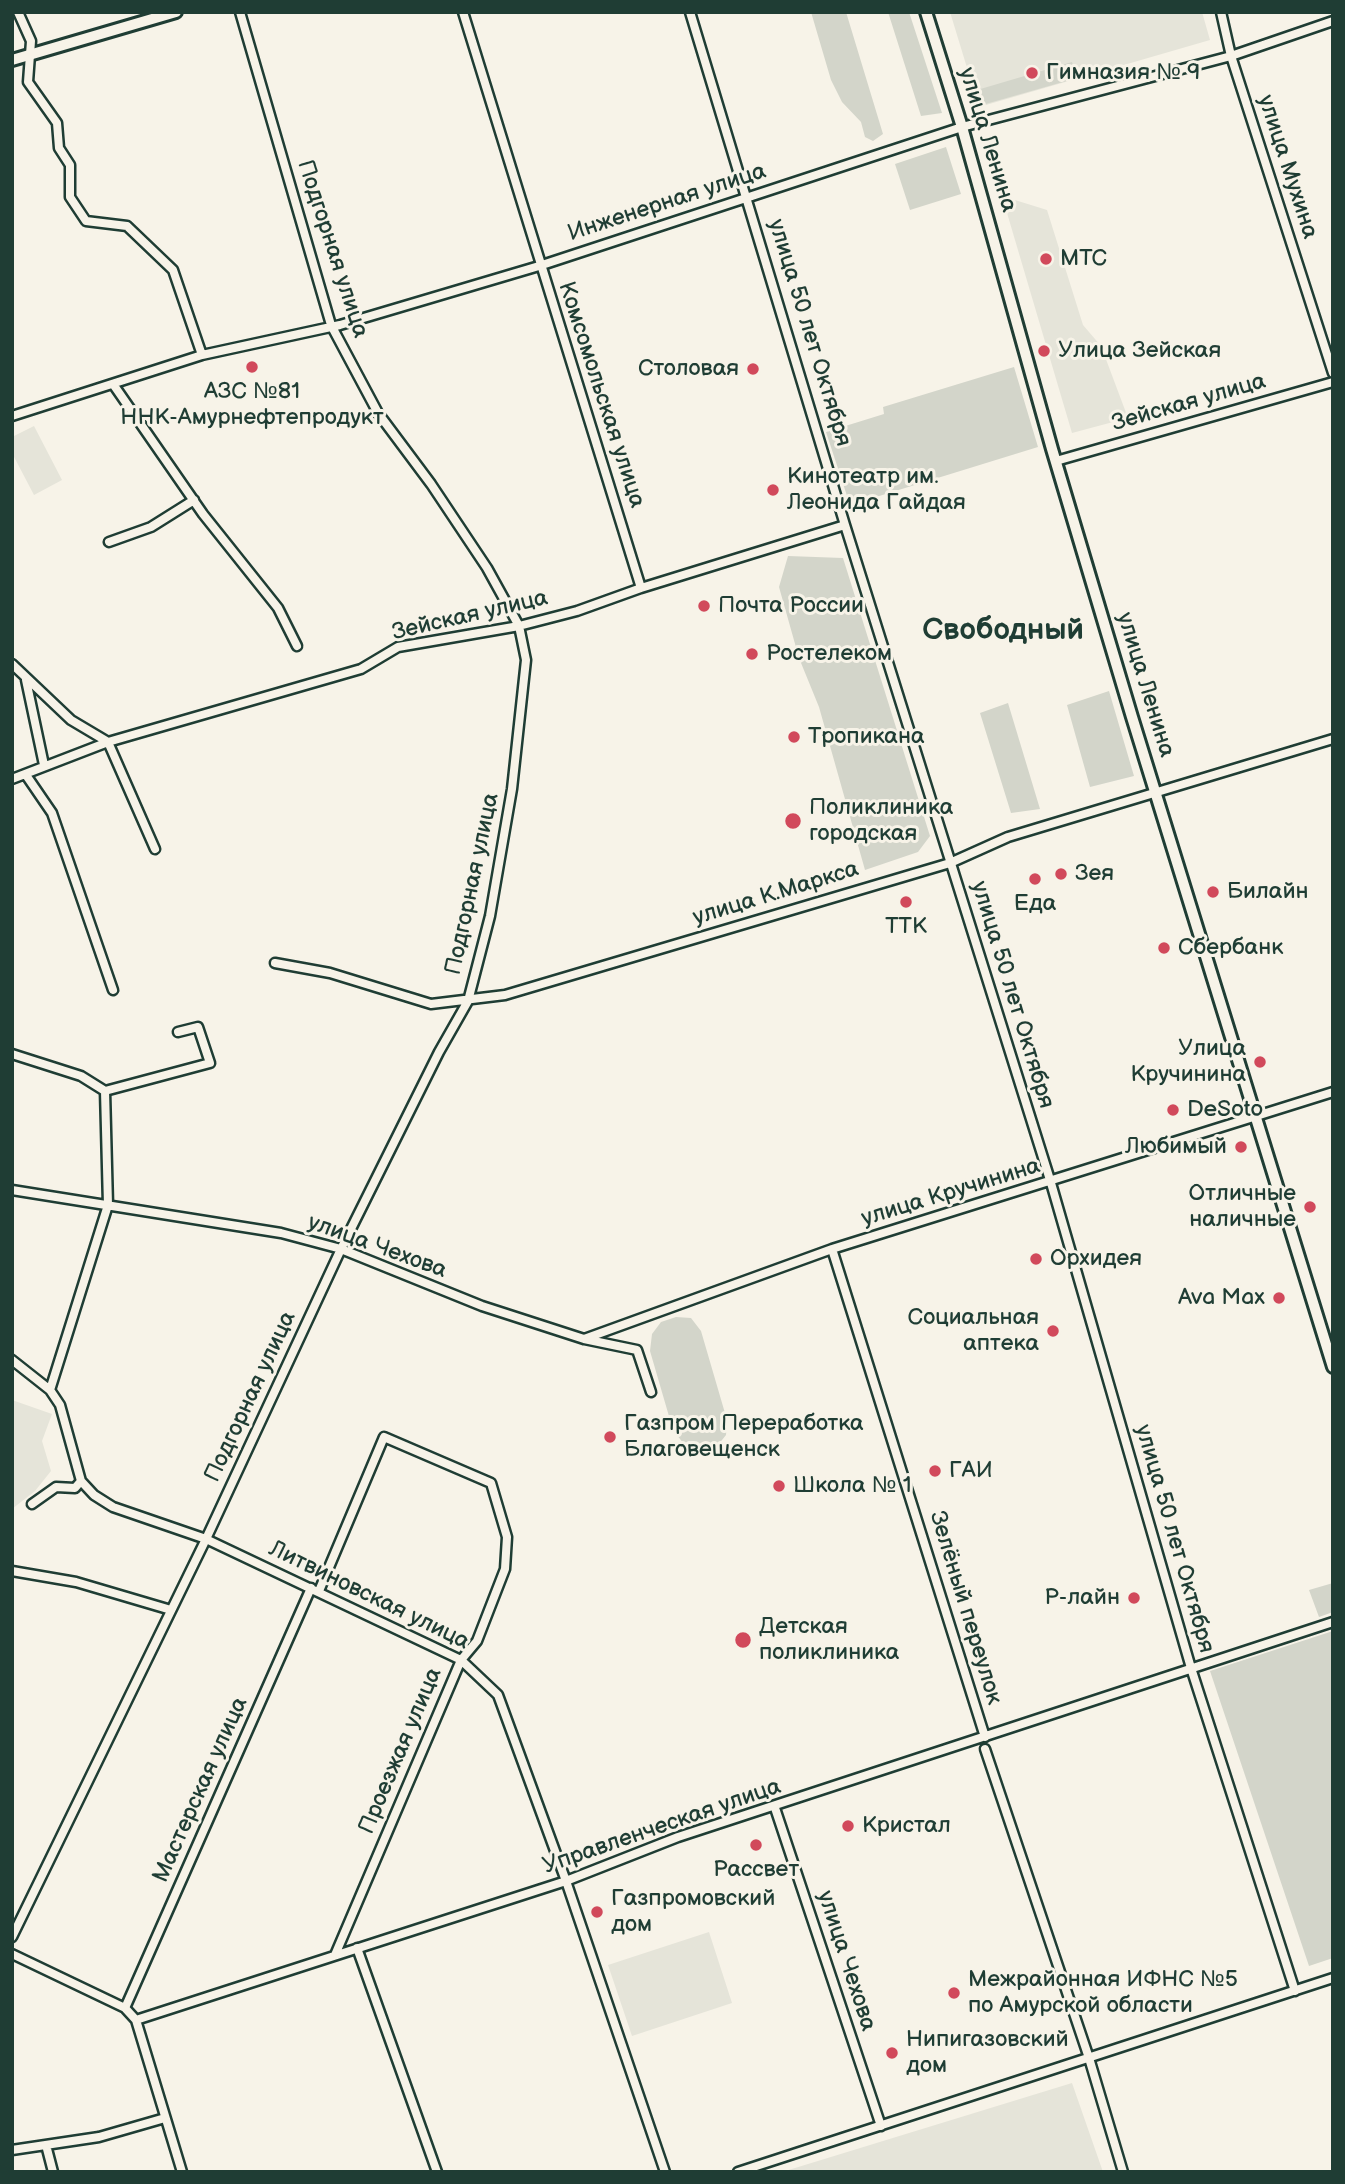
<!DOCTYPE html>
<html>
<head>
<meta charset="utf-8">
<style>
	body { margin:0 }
	#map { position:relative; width:1345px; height:2184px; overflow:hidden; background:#f7f3e8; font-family:"Balsamiq Sans",sans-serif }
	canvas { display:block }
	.frame { position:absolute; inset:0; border:14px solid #1f3d34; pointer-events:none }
</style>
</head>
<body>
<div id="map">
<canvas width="1345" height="2184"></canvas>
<div class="frame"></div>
</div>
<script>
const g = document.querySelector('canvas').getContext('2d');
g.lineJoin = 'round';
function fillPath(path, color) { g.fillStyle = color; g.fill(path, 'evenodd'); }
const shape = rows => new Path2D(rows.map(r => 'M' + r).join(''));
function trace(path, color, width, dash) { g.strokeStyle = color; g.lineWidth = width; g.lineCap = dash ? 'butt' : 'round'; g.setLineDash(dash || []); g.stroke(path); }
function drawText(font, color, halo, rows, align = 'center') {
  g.font = font + ' "Balsamiq Sans",sans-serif'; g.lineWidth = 6; g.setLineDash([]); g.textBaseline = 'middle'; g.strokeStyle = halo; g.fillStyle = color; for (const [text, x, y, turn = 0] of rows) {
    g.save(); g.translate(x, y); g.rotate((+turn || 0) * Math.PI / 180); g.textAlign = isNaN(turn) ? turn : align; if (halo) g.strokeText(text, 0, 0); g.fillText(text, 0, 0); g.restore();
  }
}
fillPath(shape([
	[950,12,1202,12,1210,40,979,107],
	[1002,196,1047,210,1083,325,1101,346,1128,418,1072,433],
	[34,426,62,480,34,495,12,453,12,437],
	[12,1400,52,1414,42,1441,51,1471,35,1491,12,1509],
	[709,1932,732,2003,632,2036,608,1965],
	[1072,2083,1103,2172,782,2172]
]), '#e5e4d9');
fillPath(shape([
	[811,12,846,12,883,134,873,141,865,137,861,122,842,102,831,80],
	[888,12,909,12,942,113,921,116],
	[1072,62,1077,78,982,105,977,90],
	[946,147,961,194,910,210,895,164],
	[1014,367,1038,447,850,505,826,432,884,414,883,407],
	[788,556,843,558,930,836,918,852,865,870,819,707,799,658,779,587],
	[1109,691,1134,776,1090,787,1067,705],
	[1008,703,1040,809,1011,813,980,713],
	[676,1317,691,1318,701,1331,727,1420,726,1435,718,1445,702,1452,687,1448,673,1430,650,1351,652,1334,661,1322],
	[1333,1583,1333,1612,1319,1617,1309,1590],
	[1333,1631,1333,1958,1309,1966,1210,1671]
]), '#d3d5ca');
const street = shape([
	[18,12,31,41,28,82,57,123,59,148,70,165,70,197,86,221,127,226,173,270,202,355],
	[463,12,641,588],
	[690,12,845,525,1051,1183,1191,1668,1295,1991],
	[1221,12,1231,56,1333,373],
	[113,384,203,514,278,608,297,646],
	[12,416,202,355,340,325,539,266,962,127,1231,56,1333,21],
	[1056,461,1333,382],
	[109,542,151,527,194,500],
	[12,664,71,720,108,742,155,849],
	[26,680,44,765],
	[26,775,52,813,113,990],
	[12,779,108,742,361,669,398,647,519,626,577,611,641,588,845,525],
	[275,963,330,973,431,1004,505,995,950,863,1008,837,1333,739],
	[12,1054,81,1076,105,1091,210,1063,198,1027,178,1032],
	[12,1190,281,1233,341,1249,482,1306,584,1339,637,1350,651,1392],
	[832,1249,985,1737],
	[584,1339,832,1249,1333,1092],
	[12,1360,50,1390,60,1405,81,1481,94,1495,113,1507,206,1539,461,1660,498,1695,566,1881,665,2172],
	[50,1390,108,1205,105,1091],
	[32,1504,56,1487,75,1488,81,1481],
	[12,1571,76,1582,171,1610],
	[319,1591,384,1437,491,1483,507,1537,505,1569,477,1641,461,1660,335,1955],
	[985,1749,1089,2058,1123,2172],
	[775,1808,881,2126],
	[12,1937,206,1539,341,1249,439,1052,468,1001,490,916,512,789,526,660,519,626,487,568,431,484,378,413,331,325,240,12],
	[357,1948,437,2172],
	[12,1954,125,2008,136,2020,182,2172],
	[125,2008,311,1588],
	[136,2020,566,1881,678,1837,1333,1622],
	[46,2145,53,2172],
	[12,2150,99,2137,165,2118],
	[738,2172,1333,1978]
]);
const secondary = shape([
	[926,12,962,127,1052,449,1132,717,1333,1367],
	[12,60,176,12]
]);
trace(street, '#1f3d34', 13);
trace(secondary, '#1f3d34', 16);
trace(street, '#f7f3e8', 8);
trace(secondary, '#f7f3e8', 10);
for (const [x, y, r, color] of [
	[1032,73,7,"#d1495b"],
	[1046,259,7,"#d1495b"],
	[1044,351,7,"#d1495b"],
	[252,367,7,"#d1495b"],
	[753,369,7,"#d1495b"],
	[773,490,7,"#d1495b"],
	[704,606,7,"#d1495b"],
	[752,654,7,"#d1495b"],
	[794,737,7,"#d1495b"],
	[793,821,9,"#d1495b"],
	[1061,874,7,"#d1495b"],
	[1035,879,7,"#d1495b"],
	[1213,892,7,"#d1495b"],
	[906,902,7,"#d1495b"],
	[1164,948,7,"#d1495b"],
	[1260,1062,7,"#d1495b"],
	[1173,1110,7,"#d1495b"],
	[1241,1147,7,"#d1495b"],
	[1310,1207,7,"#d1495b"],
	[1036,1259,7,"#d1495b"],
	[1279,1298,7,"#d1495b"],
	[1053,1331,7,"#d1495b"],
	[610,1437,7,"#d1495b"],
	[935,1471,7,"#d1495b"],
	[779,1486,7,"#d1495b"],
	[1134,1598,7,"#d1495b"],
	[743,1640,9,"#d1495b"],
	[848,1826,7,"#d1495b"],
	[756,1845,7,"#d1495b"],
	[597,1912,7,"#d1495b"],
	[954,1993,7,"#d1495b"],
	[892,2053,7,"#d1495b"]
]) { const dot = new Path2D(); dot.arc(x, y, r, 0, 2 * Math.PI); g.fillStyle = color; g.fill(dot); trace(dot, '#f7f3e8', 2.5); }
drawText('23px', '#1f3d34', '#f7f3e8', [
	["Гимназия № 9",1046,73],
	["МТС",1060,259],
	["Улица Зейская",1058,351],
	["Столовая",739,369,"right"],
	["АЗС №81",252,392,"center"],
	["ННК-Амурнефтепродукт",252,418,"center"],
	["Кинотеатр им.",787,477],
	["Леонида Гайдая",787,503],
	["Почта России",718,606],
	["Ростелеком",766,654],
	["Тропикана",808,737],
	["Поликлиника",809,808],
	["городская",809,834],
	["Зея",1075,874],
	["Билайн",1227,892],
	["Еда",1035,904,"center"],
	["ТТК",906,927,"center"],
	["Сбербанк",1178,948],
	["Улица",1246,1049,"right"],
	["Кручинина",1246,1075,"right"],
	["DeSoto",1187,1110],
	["Любимый",1227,1147,"right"],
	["Отличные",1296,1194,"right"],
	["наличные",1296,1220,"right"],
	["Орхидея",1050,1259],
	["Ava Max",1265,1298,"right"],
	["Социальная",1039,1318,"right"],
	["аптека",1039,1344,"right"],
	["Газпром Переработка",624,1424],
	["Благовещенск",624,1450],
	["ГАИ",949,1471],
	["Школа № 1",793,1486],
	["Р-лайн",1120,1598,"right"],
	["Детская",759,1627],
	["поликлиника",759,1653],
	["Кристал",862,1826],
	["Рассвет",756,1870,"center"],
	["Газпромовский",611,1899],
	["дом",611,1925],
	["Межрайонная ИФНС №5",968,1980],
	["по Амурской области",968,2006],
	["Нипигазовский",906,2040],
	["дом",906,2066]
], 'left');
drawText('23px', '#1f3d34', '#f7f3e8', [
	["улица Ленина",987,140,73],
	["улица Мухина",1287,167,72],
	["Инженерная улица",667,203,-18],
	["Подгорная улица",332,249,72],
	["улица 50 лет Октября",809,333,73],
	["Комсомольская улица",601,395,72],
	["Зейская улица",1189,403,-16],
	["Зейская улица",470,616,-13],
	["улица Ленина",1145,685,73],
	["Подгорная улица",473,884,-78],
	["улица К.Маркса",776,894,-17],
	["улица 50 лет Октября",1012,995,73],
	["улица Кручинина",951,1193,-17],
	["улица Чехова",377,1247,20],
	["Подгорная улица",251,1397,-65],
	["улица 50 лет Октября",1174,1539,74],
	["Литвиновская улица",369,1596,26],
	["Зелёный переулок",965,1608,73],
	["Проезжая улица",401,1751,-67],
	["Мастерская улица",201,1790,-66],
	["Управленческая улица",662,1827,-19],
	["улица Чехова",846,1961,72]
]);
drawText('bold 30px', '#1f3d34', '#f7f3e8', [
	["Свободный",1003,631]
]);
</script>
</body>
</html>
